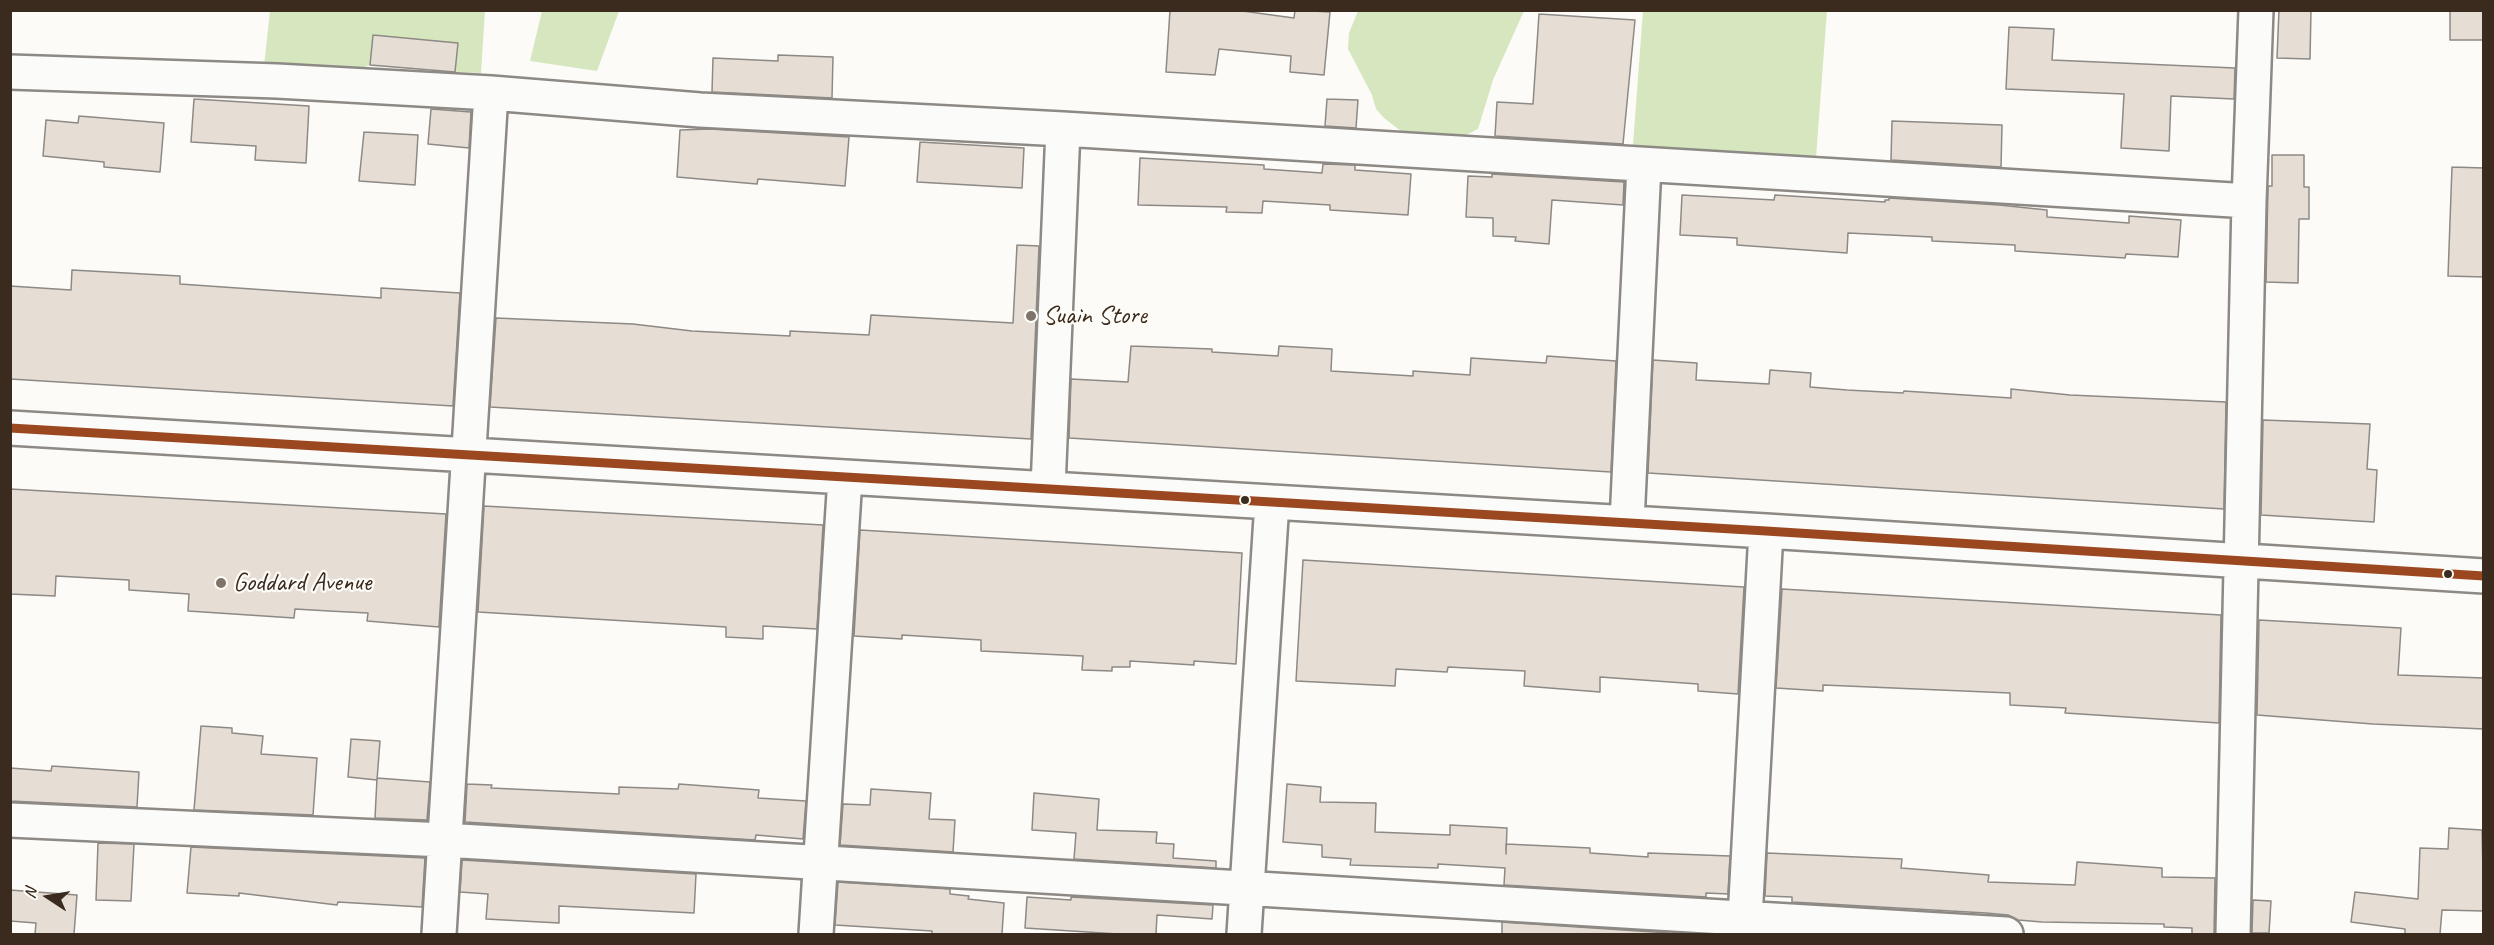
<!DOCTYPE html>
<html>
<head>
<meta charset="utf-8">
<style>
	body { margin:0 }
	#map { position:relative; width:2494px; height:945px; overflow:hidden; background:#fcfbf8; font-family:Caveat,sans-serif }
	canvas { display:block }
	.frame { position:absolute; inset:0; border:12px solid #3b2a1e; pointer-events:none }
	.north { position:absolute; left:18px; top:867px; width:60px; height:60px; -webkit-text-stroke:4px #fdfcf7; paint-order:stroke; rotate:282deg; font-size:16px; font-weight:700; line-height:24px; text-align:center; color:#3b2a1e }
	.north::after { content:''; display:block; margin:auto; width:21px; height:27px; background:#3b2a1e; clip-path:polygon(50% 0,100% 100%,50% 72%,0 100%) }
</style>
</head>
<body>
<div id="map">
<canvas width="2494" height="945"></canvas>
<div class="frame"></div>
<div class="north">N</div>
</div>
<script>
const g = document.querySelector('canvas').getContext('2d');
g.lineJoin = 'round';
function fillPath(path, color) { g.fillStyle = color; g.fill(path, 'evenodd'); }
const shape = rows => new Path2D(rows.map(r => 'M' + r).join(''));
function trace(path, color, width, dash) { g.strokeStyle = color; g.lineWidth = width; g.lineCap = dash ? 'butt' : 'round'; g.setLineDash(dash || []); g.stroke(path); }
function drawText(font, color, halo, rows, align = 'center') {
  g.font = font + ' Caveat,sans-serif'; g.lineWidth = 4.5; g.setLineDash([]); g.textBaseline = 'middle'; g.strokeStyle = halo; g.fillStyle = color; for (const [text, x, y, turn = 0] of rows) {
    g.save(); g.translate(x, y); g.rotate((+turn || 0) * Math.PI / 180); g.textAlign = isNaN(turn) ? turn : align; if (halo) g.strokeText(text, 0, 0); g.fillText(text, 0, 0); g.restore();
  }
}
fillPath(shape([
	[270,11,485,11,481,73,455,72,457,43,374,36,370,65,349,73,264,66],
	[542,11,619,11,597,71,530,61],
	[1358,11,1524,11,1493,80,1478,129,1458,139,1406,135,1384,118,1376,109,1372,95,1348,49,1349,33],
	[1643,11,1827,11,1815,171,1632,158]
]), '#d6e7bf');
const building = shape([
	[1170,10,1235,10,1294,18,1295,10,1330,12,1324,75,1290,72,1291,56,1219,49,1215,75,1166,72,1170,10],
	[2279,10,2311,10,2310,59,2277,58,2279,10],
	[2450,10,2484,10,2484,40,2450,40,2450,10],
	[1539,14,1635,20,1623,144,1495,136,1497,102,1533,104,1539,14],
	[2009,27,2054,29,2052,60,2235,68,2234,99,2171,96,2169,151,2121,148,2124,94,2006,89,2009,27],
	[373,35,458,43,455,72,370,65,373,35],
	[778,55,833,57,832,98,712,92,713,58,778,61,778,55],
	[194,99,309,106,306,163,255,160,256,146,191,142,194,99],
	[1327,99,1358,100,1356,128,1325,126,1327,99],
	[431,109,471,112,469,148,428,144,431,109],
	[79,116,164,123,160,172,104,167,104,162,43,156,46,120,78,123,79,116],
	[1892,121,2002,125,2001,167,1891,160,1892,121],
	[710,129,849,137,845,186,758,179,757,184,677,177,680,130,710,129],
	[364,132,418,135,415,185,359,181,364,132],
	[920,142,1024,148,1022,188,917,182,920,142],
	[2272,155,2304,155,2304,187,2309,187,2309,219,2299,219,2298,283,2266,282,2268,186,2272,186,2272,155],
	[1140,158,1264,165,1264,169,1322,173,1323,164,1355,165,1355,170,1411,174,1408,215,1330,210,1330,205,1263,201,1262,213,1226,212,1227,207,1138,205,1140,158],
	[2452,167,2484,168,2484,277,2448,276,2452,167],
	[1492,174,1624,182,1623,205,1552,200,1549,244,1515,241,1516,237,1493,236,1493,218,1466,217,1468,176,1492,177,1492,174],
	[1682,195,1774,200,1775,195,1885,202,1885,200,1889,200,1889,198,1999,205,2047,210,2047,217,2129,223,2129,216,2181,220,2178,257,2126,254,2125,258,2015,251,2015,245,1932,241,1932,237,1848,233,1847,253,1737,245,1737,238,1680,235,1682,195],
	[1017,245,1039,246,1031,439,490,407,496,318,633,324,692,331,790,336,790,331,869,335,871,315,1013,323,1017,245],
	[72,270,180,276,180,284,381,298,381,288,460,293,453,406,10,379,10,286,71,290,72,270],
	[1131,346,1212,349,1212,352,1278,356,1279,346,1332,349,1331,371,1413,376,1413,371,1470,375,1471,358,1546,363,1547,356,1616,361,1611,472,1069,438,1071,379,1128,382,1131,346],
	[1653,360,1697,363,1696,380,1769,384,1770,370,1811,373,1810,387,1847,390,1903,393,1904,391,2011,398,2011,389,2070,395,2226,402,2224,509,1648,473,1653,360],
	[2263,420,2370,424,2367,469,2377,470,2374,522,2261,515,2263,420],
	[10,489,446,514,439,627,367,621,368,613,329,611,295,609,294,618,188,611,189,594,129,590,129,580,56,576,55,596,10,594,10,489],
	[484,506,823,525,817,629,763,626,763,639,726,637,726,627,478,612,484,506],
	[860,530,1242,553,1236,664,1194,661,1194,665,1130,661,1130,667,1112,667,1112,671,1082,670,1083,656,981,651,981,640,902,635,902,639,854,636,860,530],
	[1303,560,1744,587,1738,694,1698,691,1698,684,1600,677,1600,692,1524,686,1525,671,1448,667,1447,672,1396,669,1395,686,1296,681,1303,560],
	[1782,589,2221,615,2219,723,2065,713,2066,708,2010,705,2010,693,1823,685,1823,691,1776,688,1782,589],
	[2259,620,2401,628,2398,675,2484,678,2484,729,2373,724,2257,715,2259,620],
	[201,726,232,728,232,733,263,736,261,754,317,758,313,815,194,810,201,726],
	[351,739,380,741,377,780,348,777,351,739],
	[52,766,139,772,137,807,10,801,10,768,51,771,52,766],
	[377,778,430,782,427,820,375,818,377,778],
	[467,784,492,785,491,788,619,794,619,787,678,789,679,784,759,790,758,798,806,801,803,839,756,835,755,840,465,822,467,784],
	[1287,784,1321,787,1320,802,1376,803,1375,832,1450,835,1450,825,1507,828,1506,854,1506,844,1590,848,1590,853,1648,857,1648,853,1730,856,1728,894,1706,893,1706,897,1504,885,1505,868,1438,864,1438,868,1350,865,1351,859,1322,857,1322,845,1283,842,1287,784],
	[871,789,931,793,929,819,955,820,953,852,840,845,843,804,870,805,871,789],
	[1034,793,1099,799,1097,830,1157,832,1156,843,1174,844,1173,858,1216,861,1216,868,1074,859,1076,833,1032,830,1034,793],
	[2449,828,2482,830,2484,911,2442,910,2440,934,2405,934,2405,929,2351,922,2355,892,2418,899,2420,848,2448,849,2449,828],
	[98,843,134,844,131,901,96,900,98,843],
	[191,847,425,858,422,907,338,902,337,905,239,893,239,896,187,893,191,847],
	[1767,853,1902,859,1901,868,1989,875,1988,882,2075,885,2077,862,2162,868,2162,877,2215,878,2214,934,2192,934,2192,928,2164,927,2164,924,2042,922,2018,920,2008,915,1986,913,1792,902,1792,897,1765,896,1767,853],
	[462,860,696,874,694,913,559,906,559,923,486,919,488,894,460,892,462,860],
	[838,882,950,889,950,894,969,896,968,899,1004,903,1002,934,932,934,932,931,835,925,838,882],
	[10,890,77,895,74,934,35,934,36,923,10,921,10,890],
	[1027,897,1071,900,1071,897,1213,905,1212,919,1157,915,1156,934,1118,934,1025,928,1027,897],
	[2253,900,2271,901,2269,933,2252,933,2253,900],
	[1502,922,1669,933,1669,934,1502,934,1502,922]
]);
fillPath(building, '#e6ddd5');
trace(building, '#8d8985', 1.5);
const minor = shape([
	[10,72,277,81,491,93,700,110,1063,129,2249,201,2256,10],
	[10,428,1766,531,2484,576],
	[1048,488,1063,129],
	[1627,522,1644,165],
	[10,820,444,840,2006,934],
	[1745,919,1766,531],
	[439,934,491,93],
	[816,934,845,477],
	[1244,934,1272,502],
	[2233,934,2249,201]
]);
trace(minor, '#8d8985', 38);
trace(minor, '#fbfbf9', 33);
trace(shape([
	[10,428,1766,531,2484,576]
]), '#9b4820', 9);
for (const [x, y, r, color] of [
	[1031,316,6,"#7f736a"],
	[1245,500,5,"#3b2a1e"],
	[2448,574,5,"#3b2a1e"],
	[221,583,6,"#7f736a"]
]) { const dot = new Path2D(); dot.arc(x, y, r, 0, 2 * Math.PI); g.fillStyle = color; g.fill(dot); trace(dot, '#fdfcf7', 2); }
drawText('26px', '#3b2a1e', '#fdfcf7', [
	["Suain Store",1043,316],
	["Goddard Avenue",233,583]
], 'left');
</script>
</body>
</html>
